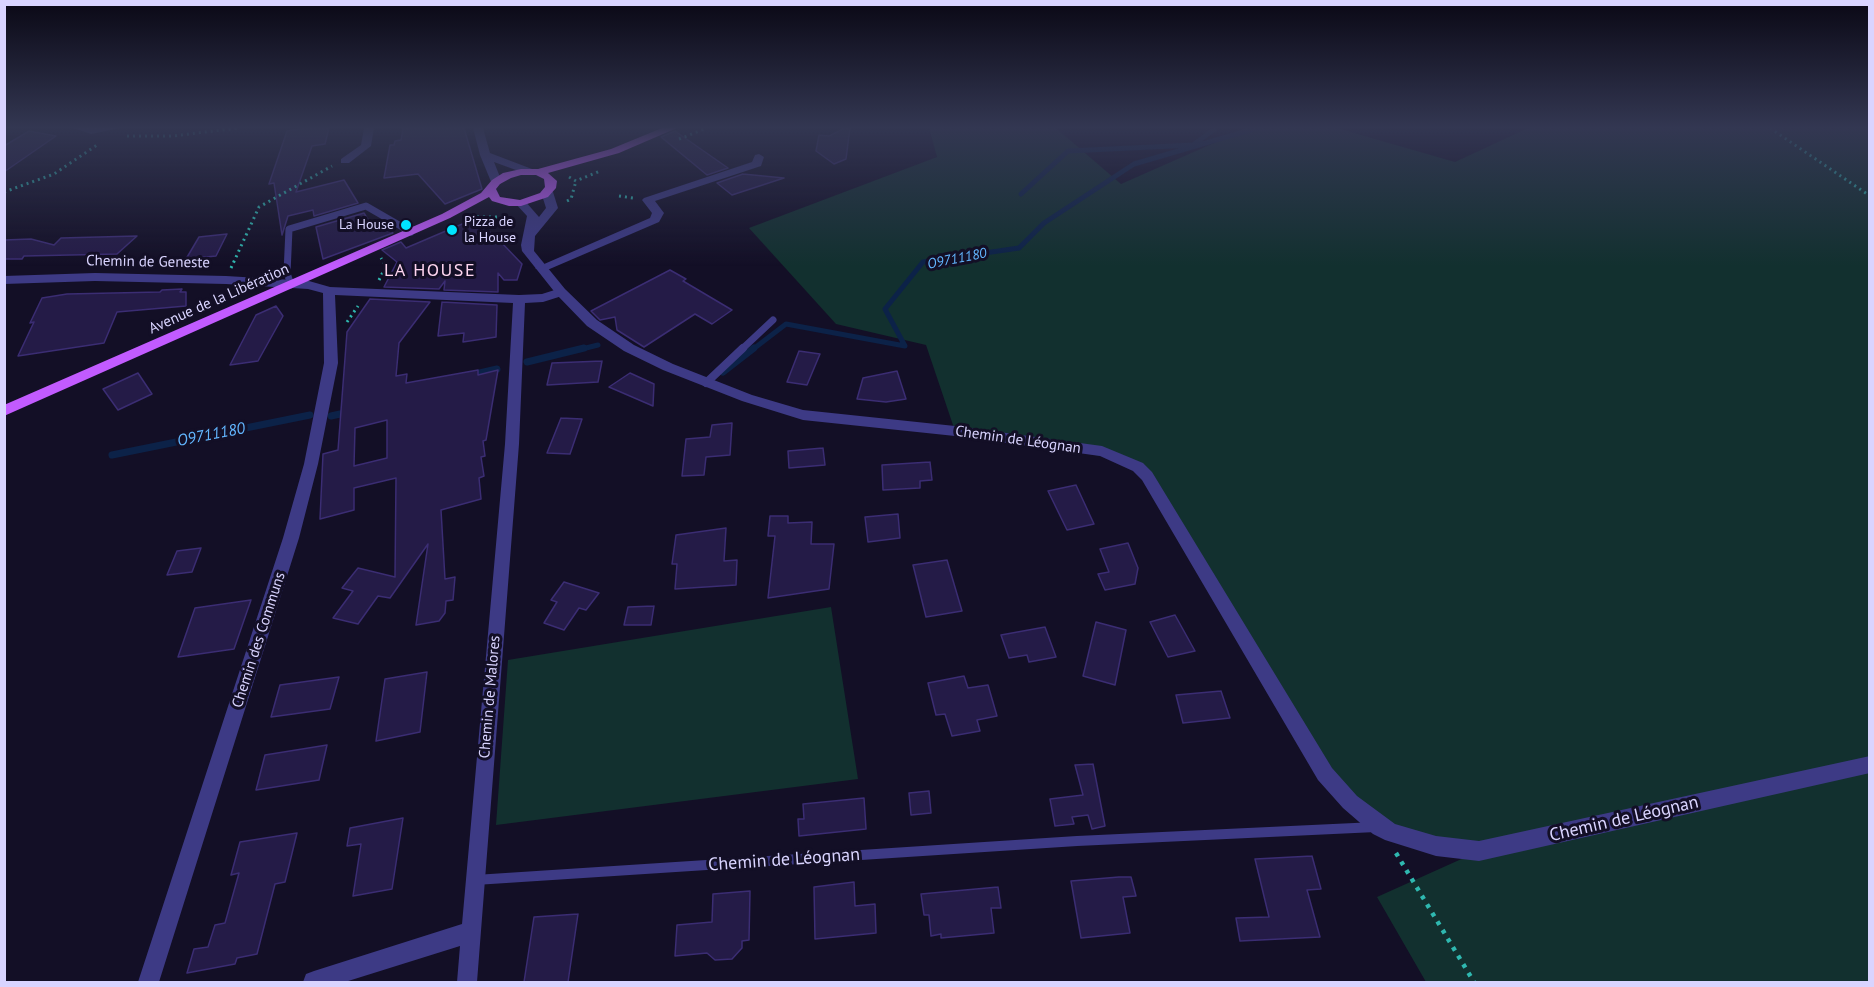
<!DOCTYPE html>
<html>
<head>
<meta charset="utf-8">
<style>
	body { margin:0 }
	#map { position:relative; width:1874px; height:987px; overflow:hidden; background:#130f26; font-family:"PT Sans",sans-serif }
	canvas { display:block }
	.frame { position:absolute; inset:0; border:6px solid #d9d4ff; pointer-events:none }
</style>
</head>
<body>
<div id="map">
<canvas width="1874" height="987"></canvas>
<div class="frame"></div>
</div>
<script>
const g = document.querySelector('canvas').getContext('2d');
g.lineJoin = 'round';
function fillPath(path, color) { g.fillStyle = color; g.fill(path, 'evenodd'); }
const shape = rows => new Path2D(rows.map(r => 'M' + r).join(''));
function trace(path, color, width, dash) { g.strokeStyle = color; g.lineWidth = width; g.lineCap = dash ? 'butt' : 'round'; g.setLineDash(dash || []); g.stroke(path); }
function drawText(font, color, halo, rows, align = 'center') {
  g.font = font + ' "PT Sans",sans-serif'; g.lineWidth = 6; g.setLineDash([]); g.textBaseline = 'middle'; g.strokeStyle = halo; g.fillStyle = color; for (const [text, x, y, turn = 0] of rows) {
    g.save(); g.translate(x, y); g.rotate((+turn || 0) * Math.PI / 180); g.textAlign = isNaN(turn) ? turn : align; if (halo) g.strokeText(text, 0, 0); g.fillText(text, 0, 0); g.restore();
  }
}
fillPath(shape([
	[929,128,1056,128,1121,184,1248,128,1337,128,1455,162,1528,128,1869,128,1869,982,1426,982,1377,897,1477,852,1436,846,1350,802,1147,476,1124,460,955,431,926,345,836,324,749,228,937,157],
	[831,607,858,779,496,825,508,660]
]), '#12302f');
trace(shape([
	[1021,194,1068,151,1193,145,1216,128],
	[578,350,598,345],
	[752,350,786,324,905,346,885,309,923,262,1019,248,1044,223,1134,164,1257,128]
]), '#0c2248', 5);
trace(shape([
	[527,362,584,348],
	[723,372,754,348],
	[471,375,497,369],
	[331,416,349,412],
	[112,455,310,415]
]), '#0c2248', 7);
const building = shape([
	[307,128,329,128,325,144,312,146,296,192,344,180,358,203,314,216,313,210,288,216,282,235,274,183,269,184,287,131,307,128],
	[403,128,464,128,482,189,445,204,418,174,384,178,390,145,394,145,395,141,401,140,403,128],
	[845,128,850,128,846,159,834,164,816,151,819,135,829,136,845,128],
	[29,131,56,136,4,172,4,146,29,131],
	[675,131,728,168,707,175,661,137,675,131],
	[743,174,784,178,732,195,717,183,743,174],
	[364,213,373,228,385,224,393,233,323,259,316,227,364,213],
	[474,219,498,239,522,264,517,280,504,280,498,273,498,292,444,290,445,281,439,289,384,287,397,262,382,250,401,242,406,248,474,219],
	[227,234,216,256,186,259,199,237,227,234],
	[137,236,117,254,24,256,22,259,4,259,4,240,31,239,54,245,61,238,137,236],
	[670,270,686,279,683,281,732,310,712,324,695,314,644,347,617,330,615,317,600,320,591,311,670,270],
	[182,289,180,292,186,292,186,306,117,312,104,343,18,356,34,322,30,323,42,298,67,294,160,292,162,290,182,289],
	[370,299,430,302,399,343,396,376,407,374,406,383,478,370,478,375,498,370,486,440,483,441,485,456,481,457,484,476,479,478,481,499,441,510,445,579,455,577,453,600,446,601,445,613,439,621,416,625,428,544,390,598,378,596,358,624,333,618,353,591,342,588,358,568,395,577,396,478,354,488,354,510,320,519,323,454,338,450,347,332,370,299],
	[387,420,387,458,354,466,355,428,387,420],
	[442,302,497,305,496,337,463,342,464,333,438,336,442,302],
	[276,306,283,316,258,361,230,365,256,315,276,306],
	[799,351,820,354,807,385,787,382,799,351],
	[602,361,598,382,547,385,552,363,602,361],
	[897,371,906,399,886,402,857,399,863,378,897,371],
	[138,373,152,394,118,410,103,389,138,373],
	[630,373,654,384,653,406,609,387,630,373],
	[561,418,582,419,570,454,547,453,561,418],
	[732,423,730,455,706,457,704,475,682,476,686,439,710,437,712,425,732,423],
	[823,448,825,465,789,468,788,451,823,448],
	[930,462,932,480,920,481,920,488,883,490,882,465,930,462],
	[1076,485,1094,524,1067,530,1048,491,1076,485],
	[898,514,900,538,868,542,865,517,898,514],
	[770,516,788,516,788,523,812,522,811,544,834,544,829,589,768,598,775,536,768,536,770,516],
	[726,528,724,561,737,560,736,585,675,589,677,564,672,564,676,535,726,528],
	[1128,543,1138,568,1135,584,1105,590,1098,574,1109,572,1100,549,1128,543],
	[201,548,192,572,167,575,177,551,201,548],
	[947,560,962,611,926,617,913,565,947,560],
	[564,582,599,593,586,610,579,608,564,630,544,623,557,602,551,600,564,582],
	[251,600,234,649,178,657,195,608,251,600],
	[654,606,651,625,624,625,628,607,654,606],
	[1175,615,1195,651,1168,657,1150,622,1175,615],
	[1096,622,1126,630,1115,685,1083,676,1096,622],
	[1045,627,1056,657,1029,662,1027,655,1009,658,1001,635,1045,627],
	[427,672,420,732,376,741,385,679,427,672],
	[964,676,968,688,988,685,997,716,977,720,980,731,952,736,945,714,936,715,928,683,964,676],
	[339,677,330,709,271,717,280,685,339,677],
	[1221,691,1230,718,1183,723,1176,695,1221,691],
	[327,745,319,780,256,790,265,755,327,745],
	[1093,764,1105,826,1092,829,1088,815,1072,817,1074,824,1055,826,1050,799,1083,795,1075,765,1093,764],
	[929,791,931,813,911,815,909,793,929,791],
	[864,798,866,829,799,836,798,819,804,819,803,804,864,798],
	[403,818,392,889,353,896,361,844,347,846,350,828,403,818],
	[297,833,285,882,275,884,257,954,237,958,235,964,187,973,194,949,208,947,215,925,225,923,239,873,231,875,240,842,297,833],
	[1312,856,1321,889,1307,890,1320,937,1240,941,1236,918,1269,917,1255,859,1312,856],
	[1119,877,1131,877,1136,896,1123,897,1130,933,1081,938,1071,881,1119,877],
	[854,882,855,906,875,904,876,933,815,939,814,887,854,882],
	[998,887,1001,908,991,908,994,933,941,938,941,934,931,936,929,915,924,915,921,894,998,887],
	[750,891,749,940,742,941,742,948,732,959,715,960,707,953,675,956,677,925,712,922,713,894,750,891],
	[578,914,568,982,524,982,534,917,578,914]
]);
fillPath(building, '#241b47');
trace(building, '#3b2d73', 1.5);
trace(shape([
	[1770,128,1870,196],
	[127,136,173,136,238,128],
	[679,139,707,128],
	[569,177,576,181,600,171],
	[4,192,54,174,97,145],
	[619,196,633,198],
	[567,201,571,199,576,181],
	[477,217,508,217],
	[231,268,259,207,332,166],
	[379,280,386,266,381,258],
	[347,322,358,306]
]), '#2fb8b0', 3, [2, 4]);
trace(shape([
	[1396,853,1474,982]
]), '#2fb8b0', 4.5, [4, 6]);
trace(shape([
	[291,285,287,273,289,229,366,206,411,232],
	[741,350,773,320]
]), '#3d3a85', 7);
trace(shape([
	[706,383,743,348]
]), '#3d3a85', 8);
trace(shape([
	[475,880,1077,841,1376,827]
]), '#3d3a85', 10);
fillPath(shape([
	[73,128,120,128,91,134,73,128],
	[364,128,374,128,371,146,349,163,341,163,341,159,361,145,364,128],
	[759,154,764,157,761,166,655,201,664,213,659,222,545,271,541,272,535,268,650,218,652,213,642,200,644,198,752,162,755,155,759,154],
	[95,273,226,276,309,281,330,287,519,295,542,294,561,288,567,292,565,295,543,302,525,303,519,444,477,982,457,982,460,946,345,982,303,982,306,974,314,971,462,924,505,444,513,303,335,295,338,363,318,464,299,538,159,982,138,982,283,538,304,464,324,363,323,293,308,289,226,284,95,281,4,284,4,276,95,273]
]), '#3d3a85');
fillPath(shape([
	[473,128,483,128,490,153,532,169,532,173,524,173,494,162,502,182,500,184,492,184,480,155,473,128],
	[547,189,553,192,558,208,535,236,534,251,565,289,597,320,634,345,673,364,752,395,803,410,955,426,1102,446,1143,463,1152,472,1332,768,1357,796,1395,824,1436,836,1479,841,1870,756,1870,773,1479,861,1436,856,1385,840,1373,834,1343,808,1318,780,1142,480,1133,471,1100,456,955,436,803,420,742,401,663,370,624,351,587,326,557,295,522,251,521,245,527,216,515,203,521,200,525,201,539,217,546,208,541,192,547,189]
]), '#3d3a85');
fillPath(shape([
	[662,128,677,128,619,153,548,173,557,181,556,188,548,197,521,206,509,206,492,201,489,197,450,218,4,416,4,405,442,214,481,193,492,180,503,173,521,169,538,169,611,149,662,128],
	[521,175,536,175,544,179,545,187,540,193,520,200,500,197,496,189,500,184,511,178,521,175]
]), '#c25bff');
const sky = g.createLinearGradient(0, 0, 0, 266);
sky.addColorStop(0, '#0a0815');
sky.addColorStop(0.48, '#333752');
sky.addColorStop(1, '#33375200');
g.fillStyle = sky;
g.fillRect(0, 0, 1874, 266);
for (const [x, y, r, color] of [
	[406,225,6,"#00e5ff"],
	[452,230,6,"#00e5ff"]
]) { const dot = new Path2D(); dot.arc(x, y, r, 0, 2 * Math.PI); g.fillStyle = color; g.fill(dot); trace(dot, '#130f26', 2); }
drawText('14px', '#d9d4ff', '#130f26', [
	["Pizza de",464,222],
	["la House",464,238],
	["La House",394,225,"right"]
], 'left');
drawText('italic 14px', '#62b6ff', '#130f26', [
	["O9711180",957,259,-11]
]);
drawText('15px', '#d9d4ff', '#130f26', [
	["Chemin de Geneste",148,262,1],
	["Avenue de la Libération",219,299,-24],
	["Chemin de Léognan",1018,440,8],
	["Chemin des Communs",259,640,-72],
	["Chemin de Malores",490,697,-85]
]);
drawText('italic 16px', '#62b6ff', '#130f26', [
	["O9711180",211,435,-11]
]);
g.letterSpacing = '1.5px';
drawText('18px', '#ffd6f0', '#130f26', [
	["LA HOUSE",430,271]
]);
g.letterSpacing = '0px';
drawText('18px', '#d9d4ff', '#130f26', [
	["Chemin de Léognan",1624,819,-13],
	["Chemin de Léognan",784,860,-4]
]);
</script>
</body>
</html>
